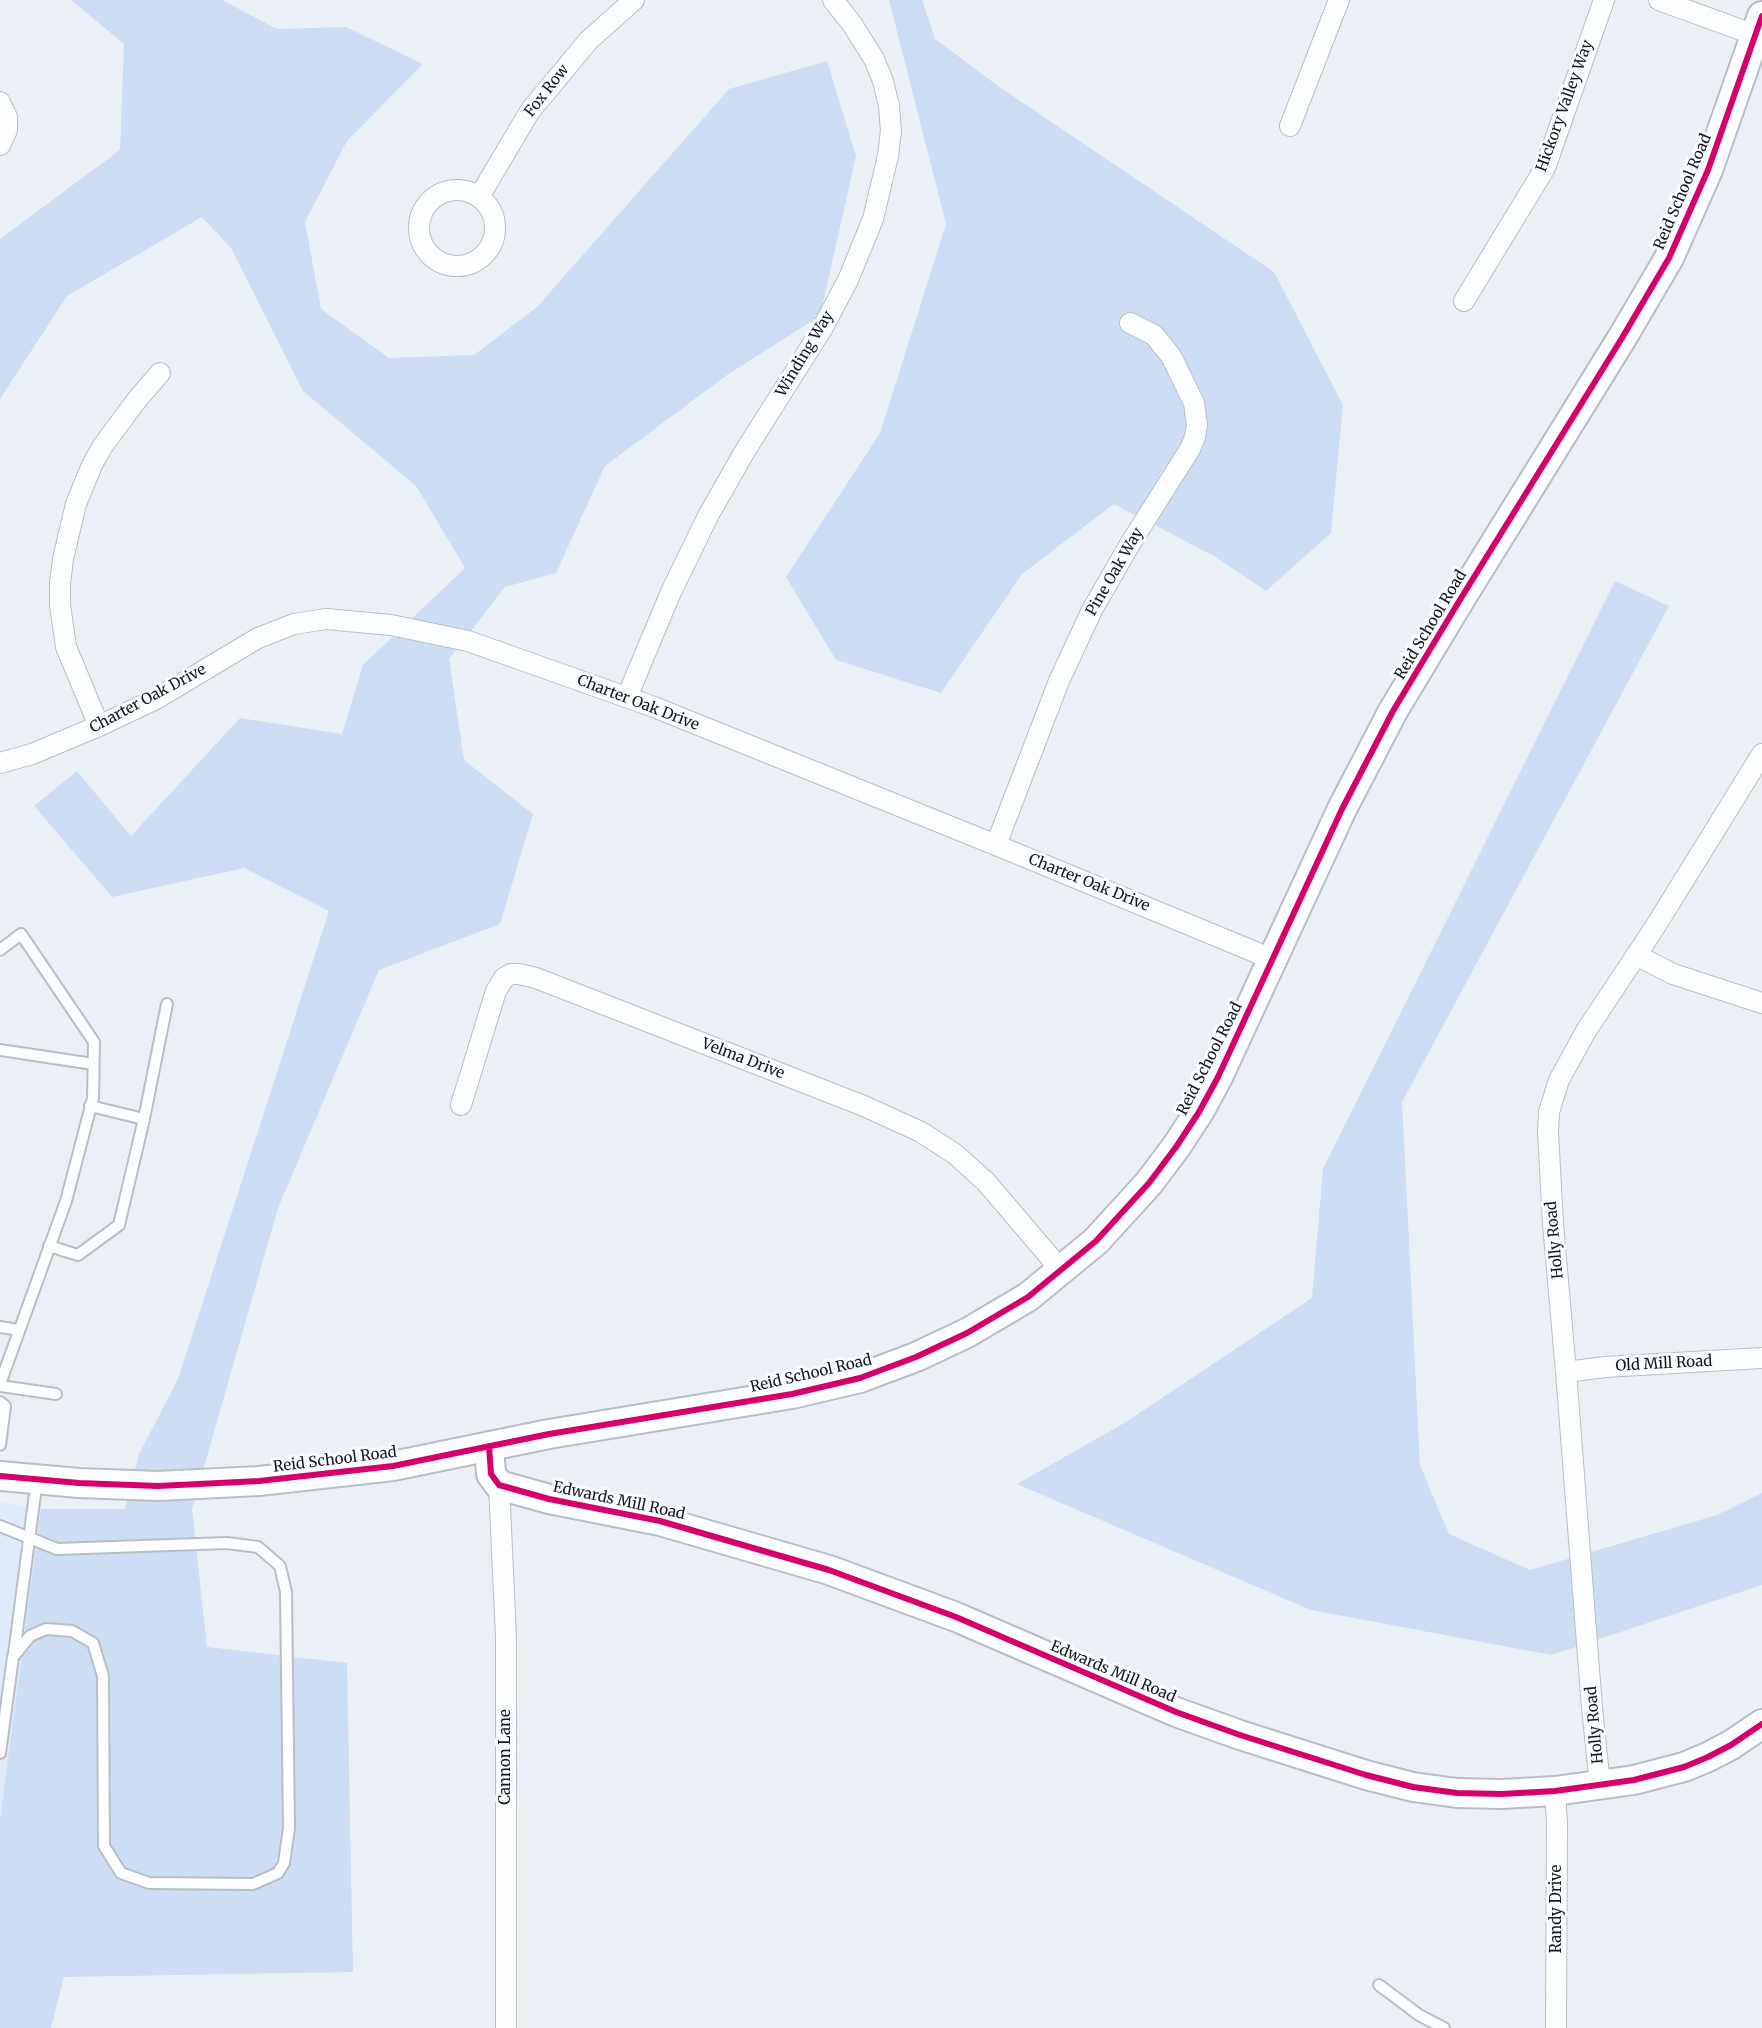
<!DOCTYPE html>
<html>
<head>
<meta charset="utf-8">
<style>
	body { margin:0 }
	canvas { display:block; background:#ebf0f7 }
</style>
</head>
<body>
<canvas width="1762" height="2028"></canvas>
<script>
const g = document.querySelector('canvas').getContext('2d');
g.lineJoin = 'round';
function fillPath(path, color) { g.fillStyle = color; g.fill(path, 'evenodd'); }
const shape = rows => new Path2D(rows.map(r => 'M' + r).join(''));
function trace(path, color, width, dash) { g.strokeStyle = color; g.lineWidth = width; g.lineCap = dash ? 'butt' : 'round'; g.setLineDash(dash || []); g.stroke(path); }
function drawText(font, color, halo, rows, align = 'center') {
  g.font = font + ' Merriweather,serif'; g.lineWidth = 6; g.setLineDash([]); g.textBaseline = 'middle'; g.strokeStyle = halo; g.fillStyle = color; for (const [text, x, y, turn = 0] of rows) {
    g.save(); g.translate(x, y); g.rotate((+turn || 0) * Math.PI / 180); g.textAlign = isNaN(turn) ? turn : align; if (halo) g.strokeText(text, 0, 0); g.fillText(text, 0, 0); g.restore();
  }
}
fillPath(shape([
	[0,1502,41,1509,0,1820]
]), '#dfeafa');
fillPath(shape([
	[71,0,222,0,277,29,346,27,423,64,347,141,305,222,321,309,389,358,474,355,537,307,729,89,827,61,856,156,820,316,727,375,605,466,556,573,505,587,449,659,464,760,533,814,500,924,379,970,278,1208,192,1509,207,1647,347,1663,353,1972,64,1977,51,2028,0,2028,0,1820,41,1509,125,1509,139,1454,178,1379,329,911,244,868,112,897,34,806,77,771,131,836,240,718,342,734,363,665,465,568,416,486,303,391,231,248,202,217,67,296,0,399,0,239,120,150,124,44],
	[889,0,922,0,935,39,998,86,1274,272,1343,405,1331,533,1266,591,1214,556,1114,504,1022,574,941,693,836,660,786,577,880,433,946,224],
	[1615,581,1669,606,1402,1102,1420,1465,1449,1534,1530,1570,1717,1515,1762,1493,1762,1585,1551,1655,1311,1610,1017,1484,1126,1422,1312,1298,1323,1169]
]), '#cdddf4');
const lane = shape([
	[0,950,21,934,94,1042,93,1098,66,1201,0,1384],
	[0,1050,93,1064],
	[144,1119,167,1004],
	[49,1246,78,1255,119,1225,144,1119,90,1106],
	[0,1327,18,1330],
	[0,1386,56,1394],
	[0,1402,5,1406,0,1445],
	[0,1526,57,1549,227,1543,258,1547,280,1566,286,1592,289,1828,284,1863,278,1873,253,1884,149,1883,121,1873,104,1846,103,1676,93,1643,72,1631,46,1629,30,1636,13,1657,0,1753],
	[14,1654,37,1479],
	[1379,1985,1419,2015,1444,2028]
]);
const street = shape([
	[1659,0,1755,35],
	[0,102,7,117,7,130,0,145],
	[1290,126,1339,0],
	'419 228a38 38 0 1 1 76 0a38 38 0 1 1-76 0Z',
	[479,197,530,111,589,40,634,0],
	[1464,301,1545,168,1604,0],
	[627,697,671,592,708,516,745,451,822,329,848,280,873,219,888,156,891,131,889,106,883,81,874,59,852,24,833,0],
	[99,726,66,647,60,605,60,583,63,559,76,504,92,465,102,447,136,401,160,373],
	[0,763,32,754,99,726,156,699,258,638,294,624,326,619,391,625,468,641,654,707,996,845,1272,959],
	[996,845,1059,681,1092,610,1130,544,1190,449,1195,437,1197,425,1194,403,1171,356,1154,335,1130,323],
	[1636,955,1673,974,1762,1003],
	[461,1105,496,991,504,978,511,974,519,974,536,978,864,1106,921,1132,955,1154,986,1182,1061,1270],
	[1566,1372,1605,1367,1762,1358],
	[499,1485,506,1637,506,2028],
	[1600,1785,1592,1708,1566,1372,1553,1224,1548,1132,1549,1112,1559,1080,1586,1031,1655,927,1762,754],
	[1555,1791,1557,1824,1556,2028]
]);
const secondary = shape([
	[489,1446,491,1474,499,1485,549,1499,660,1521,829,1570,956,1617,1176,1712,1240,1735,1366,1775,1413,1787,1457,1793,1502,1794,1555,1791,1634,1780,1684,1767,1708,1757,1731,1745,1762,1724],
	[0,1476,79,1483,158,1486,259,1481,393,1466,549,1434,792,1394,860,1378,916,1357,967,1333,1028,1297,1096,1241,1149,1183,1176,1147,1199,1112,1218,1077,1342,809,1393,711,1458,603,1622,338,1669,258,1708,170,1762,16]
]);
trace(lane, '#babec4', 14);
trace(street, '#babec4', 22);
trace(secondary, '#babec4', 32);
trace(lane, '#fcfdfe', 10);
trace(street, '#fcfdfe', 20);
trace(secondary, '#fcfdfe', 28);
trace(shape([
	[489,1446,491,1474,499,1485,549,1499,660,1521,829,1570,956,1617,1176,1712,1240,1735,1366,1775,1413,1787,1457,1793,1502,1794,1555,1791,1634,1780,1684,1767,1708,1757,1731,1745,1762,1724],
	[0,1476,79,1483,158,1486,259,1481,393,1466,549,1434,792,1394,860,1378,916,1357,967,1333,1028,1297,1096,1241,1149,1183,1176,1147,1199,1112,1218,1077,1342,809,1393,711,1458,603,1622,338,1669,258,1708,170,1762,16]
]), '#d6006c', 6);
drawText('15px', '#14171d', '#f9fcff', [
	["Fox Row",547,91,-52],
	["Hickory Valley Way",1565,106,-70],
	["Reid School Road",1683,192,-67],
	["Winding Way",805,354,-59],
	["Pine Oak Way",1115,572,-60],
	["Reid School Road",1431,625,-59],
	["Charter Oak Drive",148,699,-28],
	["Charter Oak Drive",638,703,21],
	["Charter Oak Drive",1089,883,22],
	["Velma Drive",743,1059,21],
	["Reid School Road",1210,1059,-63],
	["Holly Road",1555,1240,-95],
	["Old Mill Road",1664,1364,-3],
	["Reid School Road",811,1374,-13],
	["Reid School Road",335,1460,-7],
	["Edwards Mill Road",619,1501,12],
	["Edwards Mill Road",1113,1672,23],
	["Holly Road",1595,1725,-95],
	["Cannon Lane",506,1757,-90],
	["Randy Drive",1557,1909,-90]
]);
</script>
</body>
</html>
